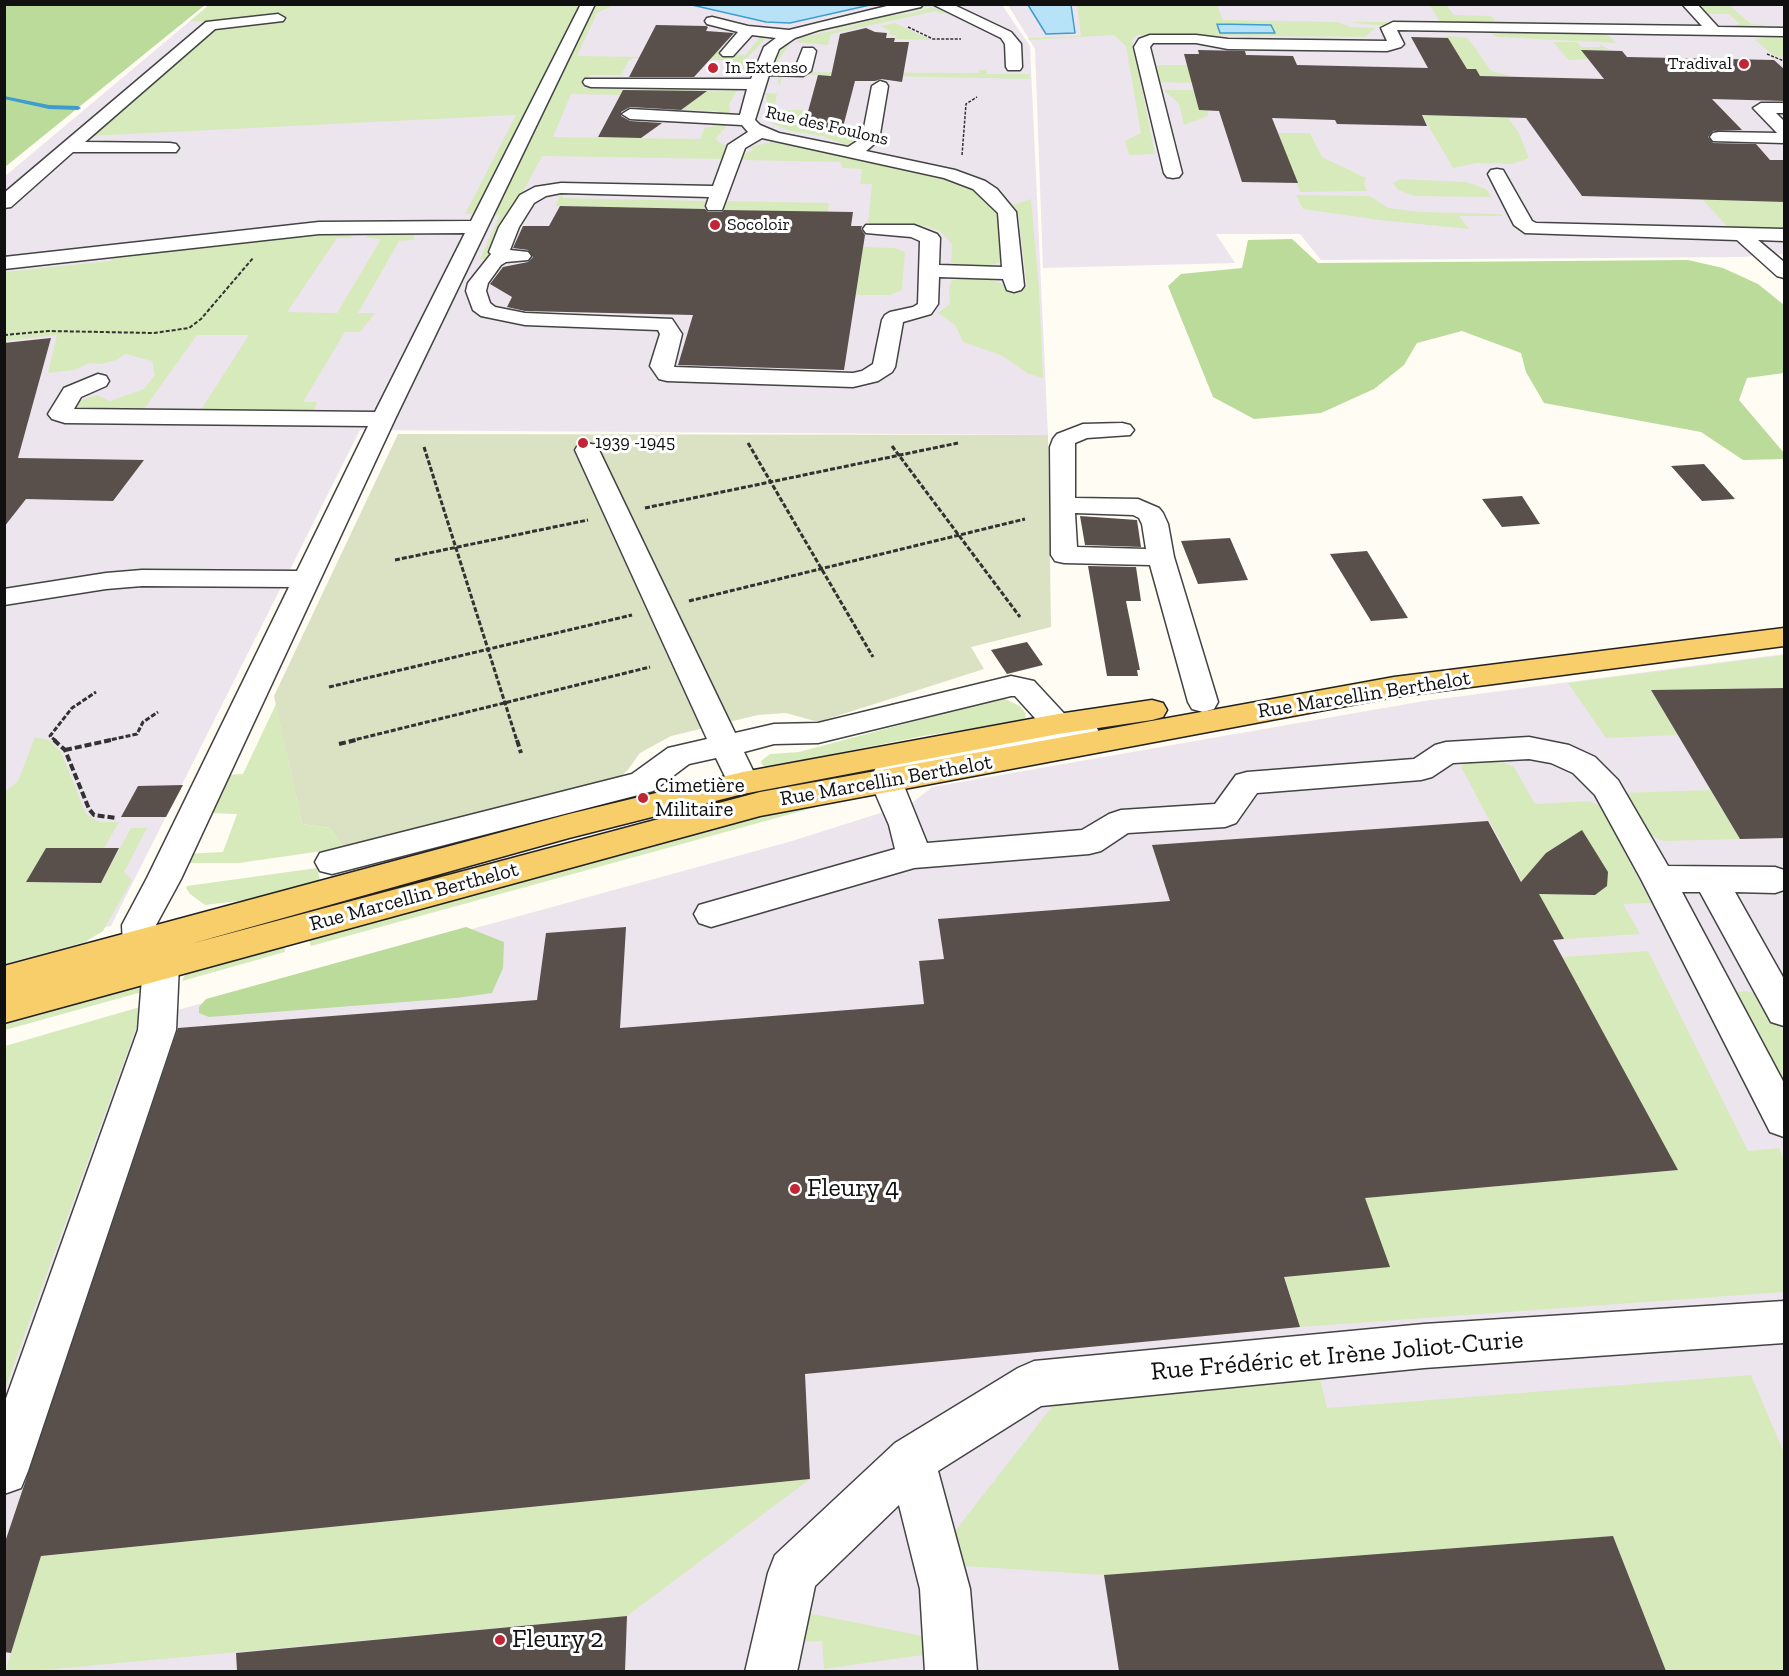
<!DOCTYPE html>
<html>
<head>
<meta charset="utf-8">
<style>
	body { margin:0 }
	#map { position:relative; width:1789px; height:1676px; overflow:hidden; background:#fffcf3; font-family:"Zilla Slab",serif }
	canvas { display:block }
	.frame { position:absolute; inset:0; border:6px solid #101010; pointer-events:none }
</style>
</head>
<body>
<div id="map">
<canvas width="1789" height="1676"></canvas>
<div class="frame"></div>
</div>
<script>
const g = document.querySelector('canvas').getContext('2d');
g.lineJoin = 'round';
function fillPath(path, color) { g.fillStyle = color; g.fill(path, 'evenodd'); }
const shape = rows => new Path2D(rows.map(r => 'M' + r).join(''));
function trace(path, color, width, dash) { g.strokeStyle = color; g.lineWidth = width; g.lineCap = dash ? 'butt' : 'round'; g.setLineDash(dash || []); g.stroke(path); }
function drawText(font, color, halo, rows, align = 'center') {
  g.font = font + ' "Zilla Slab",serif'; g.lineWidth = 6; g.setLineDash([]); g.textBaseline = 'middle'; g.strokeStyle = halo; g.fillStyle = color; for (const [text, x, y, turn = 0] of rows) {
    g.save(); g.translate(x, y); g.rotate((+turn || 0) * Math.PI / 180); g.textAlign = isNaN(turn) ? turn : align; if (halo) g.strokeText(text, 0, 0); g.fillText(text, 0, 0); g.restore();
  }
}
fillPath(shape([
	[1715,4,1784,6,1784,254,1741,257,1321,260,1300,234,1216,234,1235,263,1043,268,1035,49,1008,5],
	[209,5,1002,5,1030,46,1048,435,360,430,111,926,5,950,4,177],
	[1784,654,1784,1473,1759,1671,5,1671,4,1241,83,1036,792,841,912,803,932,787,1424,701]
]), '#ede5ee');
fillPath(shape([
	[1077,4,1217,5,1223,20,1337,22,1351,27,1375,28,1365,37,1137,35,1132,40,1155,154,1129,155,1125,141,1141,133,1126,46,1114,35,1029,40,1028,38,1081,36],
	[1445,4,1454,15,1491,16,1495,21,1536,22,1537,25,1373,25,1350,22,1440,22,1430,5],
	[209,5,585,5,478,214,465,214,516,115,89,136,220,21,190,21],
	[593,5,614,5,597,13,577,56,643,57,721,45,718,54,745,55,760,37,765,34,769,35,746,59,747,74,730,74,733,63,726,60,635,58,629,60,621,75,590,75,583,88,726,91,728,87,739,87,729,104,731,116,716,116,718,111,681,110,685,96,571,94,553,137,700,139,705,127,712,127,714,122,729,123,716,138,717,141,727,146,723,159,542,156,491,252,493,259,480,259,500,215,492,214],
	[1700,5,1729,5,1751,24,1764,25,1770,30,1740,29,1736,25,1740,24,1729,14,1707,14,1695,7],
	[919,6,927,6,915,11,884,16,913,13,931,7,948,12,941,14,936,11,831,34,828,45,795,42,803,37,850,27,881,16,846,27,803,35,791,42,775,65,772,65,777,51,794,38,812,31],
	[895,23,932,40,896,39,897,36,889,35,890,31,880,26],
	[1491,30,1597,32,1609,36,1616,43,1496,37,1488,31],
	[1772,35,1784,35,1784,58,1773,55,1755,40],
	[1448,36,1468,38,1491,71,1512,76,1480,76,1476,69,1461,69,1456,52,1448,38,1433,38],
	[1553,42,1577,42,1581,47,1601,47,1599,44,1610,50,1582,50,1589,59,1569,60],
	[1152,65,1187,65,1192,83,1155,82],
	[979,70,986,70,987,74,1030,74,1029,79,783,74,779,87,777,72,979,73],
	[1164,90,1194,90,1199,110,1208,110,1208,116,1184,125,1179,104],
	[766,93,777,94,774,110,803,110,799,129,839,130,839,135,862,141,852,147,822,136,790,131,773,124,770,119,773,110,766,99],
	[1422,115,1508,118,1518,131,1529,158,1512,164,1476,163,1453,168],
	[1277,133,1310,133,1322,157,1366,178,1364,184,1367,191,1300,192],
	[773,142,936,174,968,186,982,195,1000,214,1004,261,983,268,963,268,951,262,952,244,940,231,924,226,868,224,872,184,860,184,862,169,842,168,841,162,740,160,741,155,754,150,749,147],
	[1400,179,1466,182,1486,189,1491,197,1414,196,1398,190,1393,183],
	[561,193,564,193,562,198,708,201,704,209,555,206],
	[1296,195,1370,196,1388,208,1421,212,1501,214,1503,216,1459,216,1469,229,1379,220,1303,209],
	[1031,199,1039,289,1043,378,1029,374,1001,355,963,342,955,325,938,313,950,304,949,288,951,281,960,277,990,279,1009,287,1027,288,1019,219,1013,205],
	[1702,199,1784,202,1784,233,1739,232,1727,226],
	[725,201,829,203,828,212,722,210],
	[353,231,351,238,337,238,287,312,337,313,381,239,366,238,370,233,411,232,415,234,413,240,399,241,358,313,375,313,360,332,345,332,303,402,317,402,314,410,308,413,200,414,202,408,249,335,197,335,144,409,140,410,77,410,73,408,81,400,97,395,110,401,144,389,155,375,152,361,126,354,116,360,102,364,89,363,74,370,48,373,57,335,5,341,4,272,110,261,117,255,313,233],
	[863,247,894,248,905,252,902,290,890,295,856,295],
	[1784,655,1784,688,1651,690,1678,735,1606,738,1568,683],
	[997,699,1005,699,1020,706,1026,714,1024,721,923,736,768,767,762,765,761,761,770,754,799,752],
	[276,704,302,824,330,828,343,848,239,863,180,863,185,854,223,852,237,814,209,813,227,775,243,774],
	[35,737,49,740,61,752,86,814,100,822,119,822,104,848,26,882,101,883,131,828,147,828,124,872,132,880,103,931,85,942,5,964,5,792,18,781],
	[1497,759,1514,767,1535,804,1590,801,1601,807,1651,903,1623,904,1640,934,1564,939,1545,925,1461,767,1465,760],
	[1710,790,1740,839,1663,841,1646,833,1621,793],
	[816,800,820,806,311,946,307,934],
	[317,868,321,884,270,897,205,905,190,894,186,888,187,886],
	[284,939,285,952,182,981,189,966],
	[1648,951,1748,1151,1779,1148,1784,1160,1784,1292,1300,1327,1263,1207,1678,1170,1562,957],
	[139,980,142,992,5,1030,5,1017],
	[1746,991,1756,994,1769,1003,1784,1033,1784,1100,1730,1001,1735,993],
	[140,1007,141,1014,5,1389,5,1046],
	[1751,1375,1784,1453,1784,1671,1666,1671,1613,1536,1104,1575,964,1566,955,1531,1058,1399,1320,1378,1327,1408],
	[810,1479,627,1616,33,1671,5,1672,41,1556],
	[803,1612,928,1637,930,1654,824,1669,822,1641,799,1642]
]), '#d7eabc');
fillPath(shape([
	[5,4,205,4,205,5,5,167],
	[1292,239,1318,263,1688,260,1723,268,1758,284,1784,305,1784,373,1747,378,1739,400,1784,453,1784,459,1743,460,1701,432,1544,403,1526,372,1521,353,1462,331,1417,343,1404,365,1374,389,1321,413,1254,419,1213,397,1168,286,1181,274,1242,268,1248,240],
	[466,927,504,942,503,968,492,993,456,998,209,1017,199,1013,199,1007,206,999]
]), '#bbdb9b');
fillPath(shape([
	[398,434,1048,435,1051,627,971,647,984,669,818,722,786,713,758,715,671,736,640,753,627,771,612,783,343,848,330,828,302,824,274,696]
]), '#dae2c3');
const water = shape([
	[692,5,870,5,790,23,766,22,692,5],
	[1028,5,1071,5,1075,33,1046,34,1028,5],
	[1217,24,1271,25,1275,33,1220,33,1217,24]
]);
fillPath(water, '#b8e2f7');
trace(water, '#3e9dce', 1.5);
fillPath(shape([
	[4,96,49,105,78,106,81,108,78,110,49,109,4,99,4,96]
]), '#3e9dce');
fillPath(shape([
	[656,25,706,26,708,27,706,31,734,33,694,77,703,77,629,77],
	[866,28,875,32,887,33,886,38,895,38,894,42,909,42,902,82,881,79,875,81,855,81,842,131,823,127,804,126,818,75,831,76,840,34],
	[1411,37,1448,38,1467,69,1476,69,1480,76,1604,79,1581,50,1622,51,1627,57,1774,60,1785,70,1785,101,1712,99,1742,130,1713,131,1708,137,1713,143,1756,144,1770,160,1785,160,1785,202,1582,196,1526,118,1422,115,1427,126,1337,124,1335,120,1272,118,1298,183,1242,182,1219,111,1199,110,1184,54,1199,54,1198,50,1245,51,1246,55,1293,56,1297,65,1428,68],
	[623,90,707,91,681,110,630,107,621,112,621,116,630,121,662,123,641,138,598,137],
	[560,206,705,209,708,212,722,212,724,210,853,212,851,226,862,226,861,229,865,235,844,370,678,365,693,315,525,311,507,307,512,297,490,284,503,267,528,262,533,257,528,250,513,248,523,226,549,226],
	[51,338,18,458,144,460,113,501,26,499,4,527,4,343],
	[1704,464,1735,499,1702,501,1671,466],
	[1522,496,1540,524,1502,527,1482,499],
	[1080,516,1137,520,1141,547,1085,545],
	[1230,538,1248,580,1198,584,1181,541],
	[1367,551,1408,618,1371,621,1330,554],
	[1088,566,1136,567,1141,601,1126,601,1140,670,1137,670,1138,676,1107,676],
	[1027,642,1043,665,1007,674,991,650],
	[1785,688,1785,838,1740,839,1651,690],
	[183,785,166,817,121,817,138,786],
	[1488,821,1521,882,1546,853,1582,830,1608,872,1607,886,1595,895,1539,894,1564,939,1553,940,1678,1170,1365,1198,1390,1267,1284,1277,1300,1327,805,1374,810,1479,41,1556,11,1653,4,1652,4,1545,178,1028,537,1000,546,933,626,927,620,1028,924,1004,919,961,944,959,938,919,1170,901,1152,845],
	[46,848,119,848,101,883,26,882],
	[1613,1536,1666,1671,1119,1671,1104,1575],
	[627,1616,625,1671,237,1671,236,1653]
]), '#59504c');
const minor = shape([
	[581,4,595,4,395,419,181,879,156,925,159,945,155,953,161,951,174,955,179,965,176,1030,28,1471,21,1488,4,1494,4,1404,138,1030,143,965,147,957,141,959,128,955,123,945,122,925,147,878,289,587,142,586,106,589,4,605,4,589,106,573,142,570,297,571,368,426,65,423,52,419,48,414,64,388,98,374,106,376,109,381,106,386,81,397,74,409,375,412,465,233,319,234,4,269,4,257,319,222,471,221,581,4],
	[895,4,923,4,921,7,819,30,795,38,779,49,772,66,796,66,803,48,813,48,816,51,811,71,803,76,769,75,755,120,760,125,779,133,848,147,862,138,872,86,880,81,886,83,888,86,879,140,866,151,955,170,985,181,997,189,1016,212,1024,286,1021,290,1014,292,1007,290,1003,279,939,277,938,304,931,314,903,322,895,367,892,372,878,381,853,387,667,381,659,379,650,366,660,334,658,330,525,325,481,316,473,310,466,291,468,283,491,254,489,252,499,227,520,195,535,187,561,183,713,186,728,145,748,132,742,125,630,119,622,114,630,109,740,115,747,89,591,87,585,85,583,82,585,79,751,79,764,47,776,38,752,35,733,56,723,56,720,53,738,32,707,24,705,21,707,18,712,17,748,26,789,30,895,4],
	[762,138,944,178,973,189,998,213,1002,267,939,265,940,238,937,234,914,225,866,225,863,229,866,233,911,237,920,241,918,304,913,307,890,312,885,315,882,320,873,364,862,371,853,373,674,367,682,334,672,319,525,313,495,307,490,303,486,291,488,283,501,265,506,262,528,260,531,256,528,252,510,250,519,227,534,203,546,196,561,193,709,197,706,206,708,210,722,210,745,148,762,138],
	[932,4,952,4,1011,32,1021,44,1022,67,1020,70,1008,70,1006,67,1005,44,1001,38,932,4],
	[1682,4,1697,4,1718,27,1784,28,1784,36,1397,30,1404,44,1401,47,1387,51,1228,49,1196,43,1153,43,1150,47,1182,173,1179,177,1173,178,1167,177,1164,173,1134,47,1139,39,1150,35,1196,35,1228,39,1387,41,1381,28,1393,22,1702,26,1682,4],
	[278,14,285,18,283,21,215,29,85,142,170,143,176,144,179,148,176,152,73,152,11,207,4,208,4,193,206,22,278,14],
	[1761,103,1784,103,1784,113,1776,113,1784,121,1784,143,1713,141,1710,137,1713,133,1719,132,1777,133,1753,108,1761,103],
	[1497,169,1503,170,1532,221,1536,223,1784,229,1784,241,1758,240,1784,262,1784,278,1777,276,1737,240,1525,233,1514,225,1488,174,1491,170,1497,169],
	[1122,423,1130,425,1134,430,1130,435,1087,438,1075,443,1075,498,1138,499,1159,508,1163,513,1168,524,1174,557,1218,702,1214,709,1203,712,1192,709,1188,702,1150,565,1064,563,1055,561,1051,555,1050,447,1053,439,1057,434,1083,424,1122,423],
	[1075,513,1133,515,1139,518,1142,524,1146,549,1077,547,1075,513],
	[587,443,596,445,599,450,735,733,774,724,818,723,1011,676,1034,681,1072,722,1083,720,1094,723,1098,730,1094,737,1083,740,904,775,902,781,927,843,1082,830,1109,814,1121,810,1215,804,1236,775,1247,772,1414,759,1435,745,1446,742,1529,737,1569,745,1595,757,1618,780,1668,866,1775,867,1784,870,1784,890,1775,893,1735,892,1784,979,1784,1026,1771,1022,1700,892,1682,892,1784,1083,1784,1137,1770,1132,1641,879,1595,795,1573,773,1551,763,1529,759,1453,763,1432,777,1421,780,1257,793,1236,823,1225,827,1128,833,1101,851,1089,854,914,868,711,927,699,923,694,914,699,905,895,849,889,825,870,781,879,760,908,751,1043,727,1015,696,1011,696,818,743,774,744,744,752,759,783,754,791,743,794,732,791,716,758,689,764,653,791,642,794,332,874,320,871,315,862,320,853,632,774,668,748,707,739,575,450,578,445,587,443],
	[1784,1301,1784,1343,1424,1368,1041,1406,938,1471,970,1589,977,1672,925,1672,920,1589,899,1505,815,1586,797,1672,745,1672,768,1573,775,1555,895,1443,1018,1368,1034,1361,1424,1324,1784,1301]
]);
const major = shape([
	[1784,628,1784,646,1394,697,760,816,4,1023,4,966,569,814,743,772,1058,714,1152,700,1163,703,1167,710,1163,717,1152,720,1058,734,743,794,569,838,190,944,760,792,1394,677,1784,628]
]);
trace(minor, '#434343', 3);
trace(major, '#212121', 3);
trace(shape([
	[908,27,933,39,961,39],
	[1767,54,1784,61],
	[962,155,966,104,977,97]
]), '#323232', 1.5, [3, 1.5]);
trace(shape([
	[4,335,49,331,154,333,189,328,201,319,253,258]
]), '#323232', 2, [4, 2]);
trace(shape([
	[748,443,873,657],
	[892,446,1020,617],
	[424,447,517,741],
	[645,508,958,443],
	[395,560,588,520],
	[689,601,1025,519],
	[329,687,632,615],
	[56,741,50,736,72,708,96,692],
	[105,741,137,734,143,722,158,712],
	[350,741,650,667]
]), '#323232', 3, [5, 2]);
trace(shape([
	[54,740,65,750,89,809,94,815,116,818],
	[517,740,521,753],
	[339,744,356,740],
	[65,750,111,740]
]), '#323232', 4, [7, 3]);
fillPath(minor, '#fff');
fillPath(major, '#f8ce6a');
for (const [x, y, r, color] of [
	[1744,64,6,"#c22636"],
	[713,68,6,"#c22636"],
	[715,225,6,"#c22636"],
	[583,443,6,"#c22636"],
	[643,798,6,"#c22636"],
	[795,1189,6,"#c22636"],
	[500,1640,6,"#c22636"]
]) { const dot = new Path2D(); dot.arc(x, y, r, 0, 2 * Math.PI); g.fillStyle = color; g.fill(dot); trace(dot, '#fff', 2); }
drawText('18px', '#101010', '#fff', [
	["Tradival",1732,64,"right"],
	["In Extenso",725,68],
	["Socoloir",727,225],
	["1939 -1945",595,443]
], 'left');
drawText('18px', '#101010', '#fff', [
	["Rue des Foulons",827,126,13]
]);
drawText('21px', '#101010', '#fff', [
	["Rue Marcellin Berthelot",1364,695,-9],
	["Rue Marcellin Berthelot",886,781,-10],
	["Rue Marcellin Berthelot",414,897,-15]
]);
drawText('21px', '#101010', '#fff', [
	["Cimetière",655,786],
	["Militaire",655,810]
], 'left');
drawText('26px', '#101010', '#fff', [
	["Fleury 4",807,1189],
	["Fleury 2",512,1640]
], 'left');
drawText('26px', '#101010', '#fff', [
	["Rue Frédéric et Irène Joliot-Curie",1337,1356,-5]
]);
</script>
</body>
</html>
